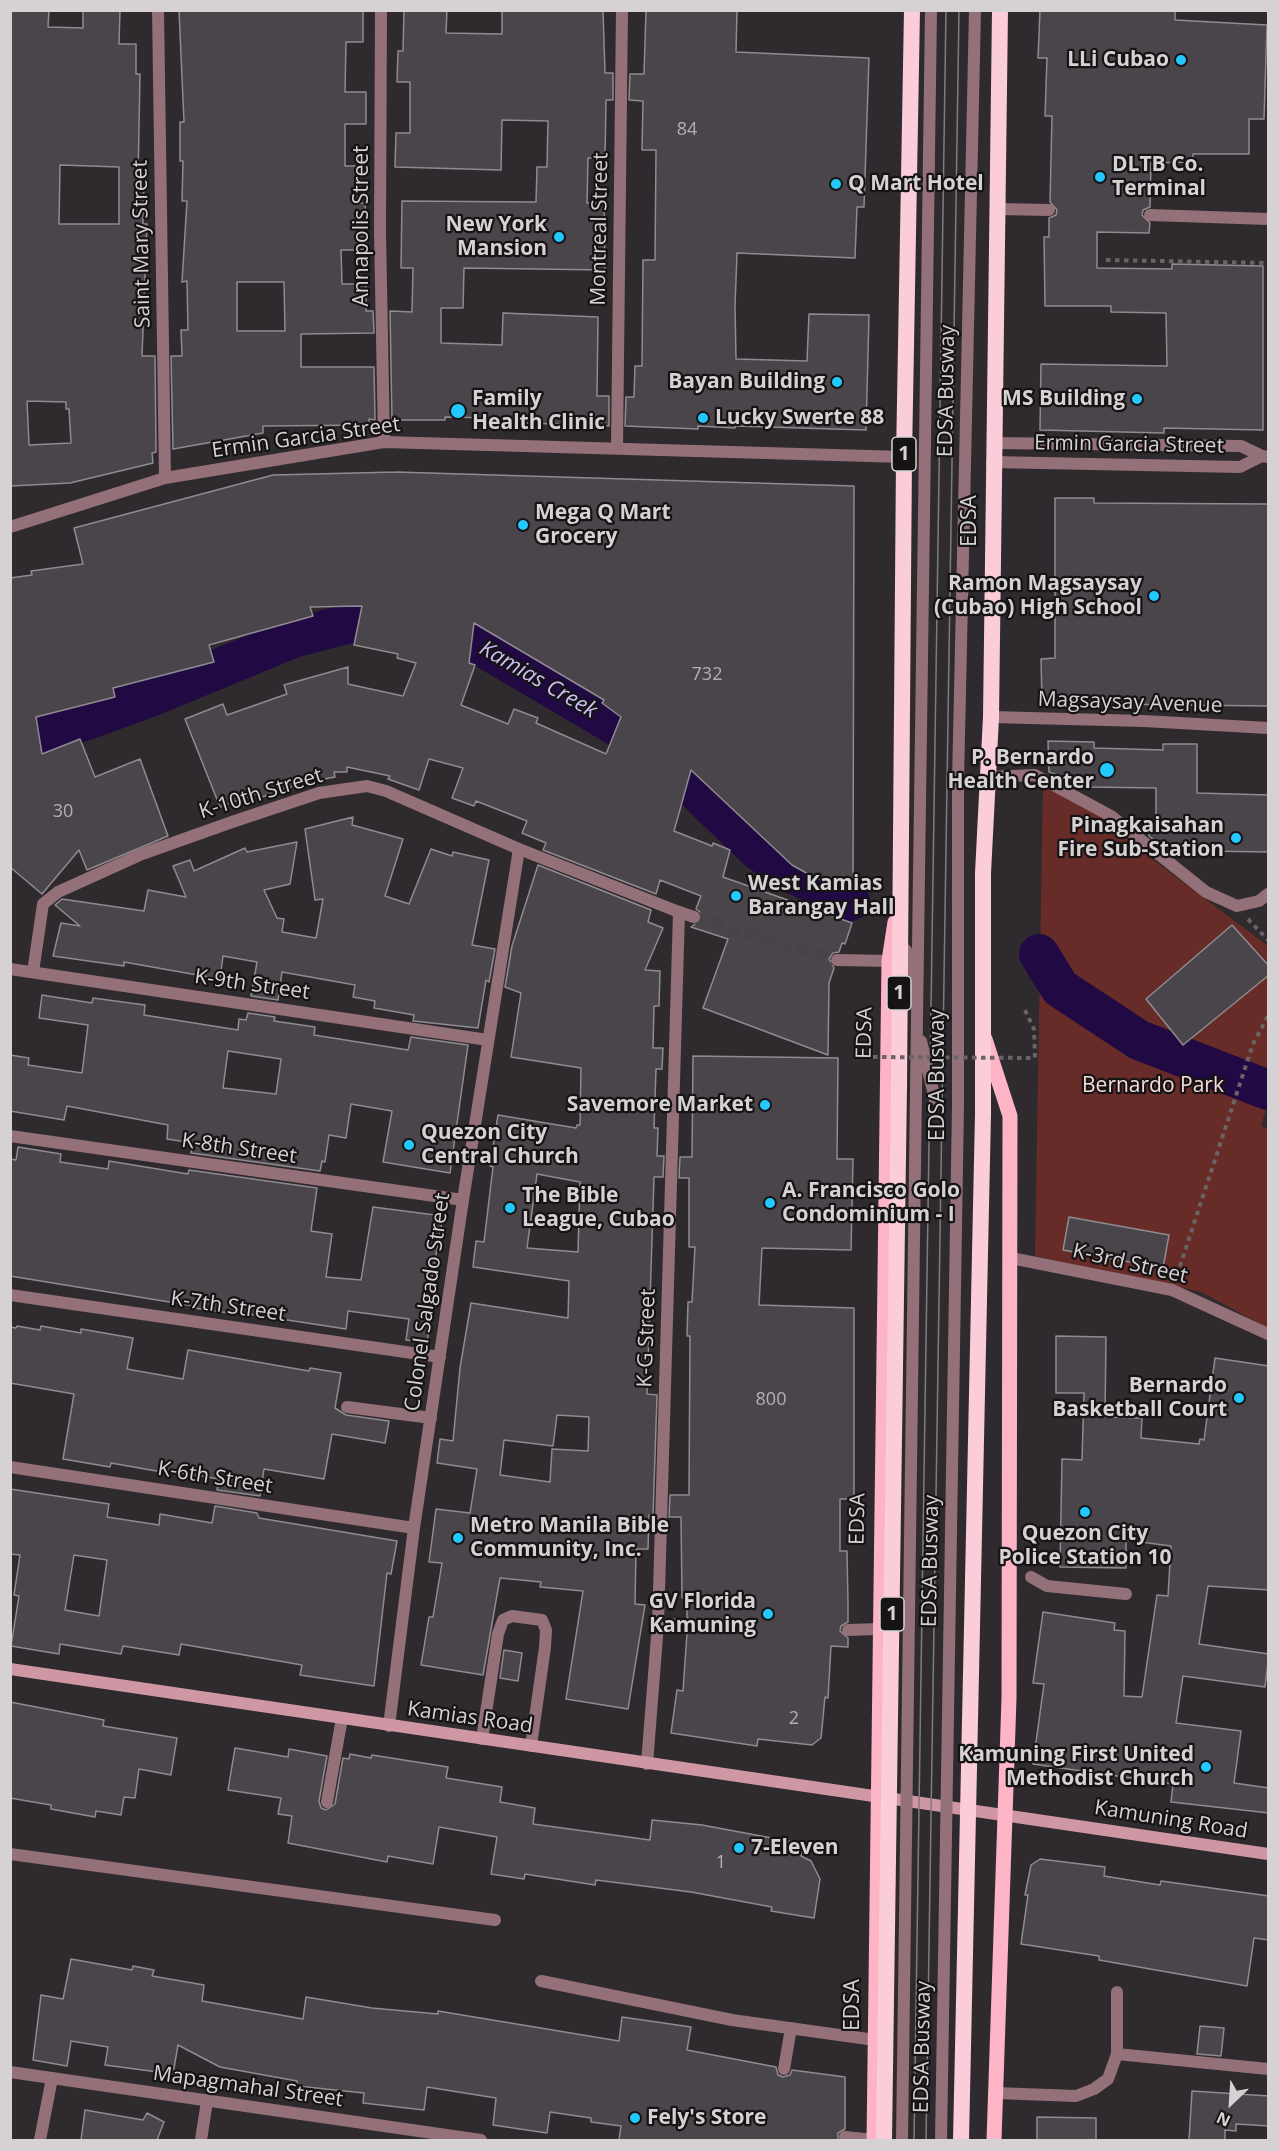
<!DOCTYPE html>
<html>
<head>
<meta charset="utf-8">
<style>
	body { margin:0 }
	#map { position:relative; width:1279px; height:2151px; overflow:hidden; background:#2f2a2d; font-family:"Open Sans",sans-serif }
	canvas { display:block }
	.frame { position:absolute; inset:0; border:12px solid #d6d2d4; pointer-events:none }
	.north { position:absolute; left:1201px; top:2073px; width:60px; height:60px; -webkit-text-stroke:4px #161315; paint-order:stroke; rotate:205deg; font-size:16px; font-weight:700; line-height:24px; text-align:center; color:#d6d2d4 }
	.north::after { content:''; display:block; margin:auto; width:21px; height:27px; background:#d6d2d4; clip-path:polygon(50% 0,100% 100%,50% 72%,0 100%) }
</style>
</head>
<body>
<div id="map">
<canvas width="1279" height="2151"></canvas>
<div class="frame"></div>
<div class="north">N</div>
</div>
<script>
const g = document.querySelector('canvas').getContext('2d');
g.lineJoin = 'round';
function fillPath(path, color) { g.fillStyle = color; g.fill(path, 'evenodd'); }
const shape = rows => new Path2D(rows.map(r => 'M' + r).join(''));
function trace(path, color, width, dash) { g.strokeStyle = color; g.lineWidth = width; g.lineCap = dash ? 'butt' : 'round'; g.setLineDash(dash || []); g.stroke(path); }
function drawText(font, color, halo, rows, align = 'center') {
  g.font = font + ' "Open Sans",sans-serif'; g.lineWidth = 4.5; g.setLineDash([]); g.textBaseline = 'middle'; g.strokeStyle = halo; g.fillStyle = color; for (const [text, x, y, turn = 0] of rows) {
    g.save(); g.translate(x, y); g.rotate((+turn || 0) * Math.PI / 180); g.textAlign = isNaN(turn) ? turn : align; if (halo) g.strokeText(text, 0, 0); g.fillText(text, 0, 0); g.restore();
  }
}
fillPath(shape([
	[1043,783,1108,818,1132,844,1268,946,1268,1103,1261,1126,1268,1129,1268,1328,1201,1292,1035,1256]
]), '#682c28');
trace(shape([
	[10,755,46,735,150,697,293,638,347,624,387,622,415,634,476,643,615,725,655,751,758,850,784,869,850,901],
	[1039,954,1060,988,1139,1040,1268,1090]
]), '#210944', 40);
const building = shape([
	[10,10,49,10,48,27,83,28,83,10,120,10,119,44,136,44,136,74,140,74,138,179,144,179,143,224,147,224,142,356,155,356,156,452,152,453,153,463,70,483,10,486,10,10],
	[60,165,119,167,119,224,59,224,60,165],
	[27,401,66,402,66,409,69,409,71,443,29,445,27,401],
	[179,10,363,10,363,42,346,42,345,92,366,92,366,124,345,124,345,166,359,166,360,203,365,203,367,250,341,250,342,284,366,284,366,311,373,311,374,333,301,334,301,367,374,367,375,420,369,419,369,425,263,426,263,433,173,449,171,356,182,356,181,330,188,330,187,281,182,282,187,201,182,201,183,161,180,161,180,122,184,122,179,10],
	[237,282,284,282,285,331,237,331,237,282],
	[404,10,447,10,446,33,502,34,502,10,603,10,605,73,613,73,613,100,606,100,605,158,588,158,587,203,604,203,605,270,464,268,463,308,441,308,441,343,502,345,503,313,598,317,597,396,609,396,609,426,498,422,498,418,445,417,445,420,392,420,390,311,412,312,413,268,401,268,402,201,536,202,537,167,547,167,548,121,502,120,501,170,395,167,396,133,410,133,410,82,397,82,398,51,403,51,404,10],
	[646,10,737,10,736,52,869,58,864,207,857,207,855,258,737,253,735,306,736,359,807,361,809,314,869,315,866,430,735,426,735,428,698,426,698,429,625,426,626,397,634,397,635,366,642,366,643,260,655,260,656,150,642,150,643,101,629,100,630,74,644,74,646,10],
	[1040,10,1175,10,1175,20,1267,25,1264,119,1249,119,1249,154,1193,154,1193,162,1151,163,1150,207,1143,210,1142,215,1150,223,1149,233,1097,232,1097,268,1172,269,1172,264,1263,266,1263,430,1164,428,1164,433,1040,430,1041,364,1167,366,1166,313,1111,312,1111,306,1045,306,1044,237,1049,237,1049,218,1056,215,1057,210,1050,202,1052,116,1045,116,1047,58,1038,58,1040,10],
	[396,472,854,486,853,886,817,879,792,865,691,770,674,831,712,846,713,843,730,850,723,877,852,923,845,944,842,943,839,952,833,953,829,959,834,968,829,983,828,1055,703,1008,728,939,691,927,702,919,700,912,696,909,701,896,660,880,656,894,543,850,546,843,522,833,527,821,476,801,474,806,452,798,463,768,429,759,419,790,388,779,390,776,347,767,347,772,334,772,335,777,302,783,262,797,260,792,220,807,185,719,223,704,227,715,287,694,284,685,348,667,348,684,403,696,416,663,397,658,398,654,354,645,362,606,310,607,313,616,209,645,214,662,113,688,115,697,36,717,42,754,80,739,95,777,140,759,168,836,87,870,79,850,42,894,10,867,10,578,32,575,31,571,83,564,74,528,273,475,396,472],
	[474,623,604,700,602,703,621,717,606,754,536,723,538,718,514,709,508,724,461,705,475,665,469,663,474,623],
	[1055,498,1094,498,1094,503,1269,504,1269,706,1101,704,1101,699,1042,700,1041,659,1055,658,1055,498],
	[1048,741,1094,742,1094,748,1163,750,1163,744,1197,744,1197,793,1269,795,1269,852,1204,851,1204,846,1160,845,1149,836,1149,823,1156,824,1156,788,1089,787,1049,772,1048,741],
	[353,817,352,825,403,839,385,896,409,904,431,849,452,856,453,852,489,860,472,945,495,949,489,982,486,980,478,1028,413,1021,414,1015,374,1008,375,1001,353,997,355,985,282,972,278,1000,251,996,257,962,223,956,220,979,124,962,124,966,53,956,61,923,80,926,55,905,62,899,144,911,148,890,186,897,173,866,190,860,194,871,245,848,247,852,297,842,290,884,264,890,277,918,284,919,282,932,316,938,323,899,315,900,305,829,353,817],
	[538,865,651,910,648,922,663,928,645,970,660,971,659,1006,654,1006,653,1048,663,1048,662,1069,656,1069,654,1128,658,1128,657,1156,664,1156,663,1177,654,1177,647,1394,657,1395,653,1516,649,1515,648,1549,636,1549,635,1604,645,1605,628,1709,566,1699,583,1591,540,1587,541,1582,500,1578,483,1675,421,1665,429,1617,433,1617,442,1563,429,1562,436,1509,470,1513,477,1469,437,1463,440,1439,453,1441,460,1368,471,1303,568,1318,569,1281,473,1267,476,1241,484,1242,493,1167,490,1166,498,1115,576,1128,577,1125,580,1125,581,1068,511,1057,521,993,505,987,512,946,538,865],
	[537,1174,580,1182,578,1252,527,1248,537,1174],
	[557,1415,589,1417,588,1451,552,1449,550,1482,500,1475,504,1440,553,1446,557,1415],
	[1232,925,1269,966,1269,975,1183,1045,1146,999,1232,925],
	[42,995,92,1003,93,998,145,1005,144,1015,238,1030,239,1019,246,1020,248,1013,275,1017,274,1021,315,1027,314,1035,408,1050,411,1037,468,1045,450,1173,383,1162,392,1111,351,1104,346,1138,329,1135,325,1162,322,1161,320,1171,191,1153,193,1143,167,1139,168,1125,67,1106,64,1120,10,1111,10,1055,29,1058,28,1065,82,1073,88,1025,39,1018,42,995],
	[228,1051,281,1059,276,1094,223,1088,228,1051],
	[693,1056,838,1058,837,1159,853,1159,851,1250,762,1248,759,1305,854,1308,854,1499,840,1499,840,1551,847,1551,848,1604,848,1622,841,1626,840,1631,848,1638,848,1647,831,1646,828,1698,825,1697,821,1738,812,1745,758,1739,757,1746,671,1733,677,1690,683,1691,687,1633,694,1630,695,1625,687,1617,687,1598,682,1598,681,1517,669,1517,670,1495,689,1495,690,1336,687,1336,688,1302,692,1302,695,1247,689,1247,689,1178,679,1178,680,1157,692,1157,693,1056],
	[18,1147,61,1154,60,1162,108,1169,109,1161,188,1174,189,1170,317,1188,311,1231,332,1234,326,1277,361,1280,373,1207,443,1216,431,1283,435,1283,427,1343,406,1340,409,1319,348,1311,346,1329,229,1311,229,1313,194,1308,194,1306,10,1276,10,1159,16,1160,18,1147],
	[1069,1217,1169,1235,1163,1268,1063,1250,1069,1217],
	[17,1326,40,1330,41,1326,81,1333,81,1329,133,1338,127,1369,183,1379,188,1350,309,1371,310,1368,341,1373,335,1408,346,1415,389,1421,385,1443,332,1434,324,1479,264,1469,260,1496,217,1490,219,1479,163,1470,162,1472,111,1463,110,1467,63,1459,74,1394,10,1383,10,1327,16,1328,17,1326],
	[1056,1336,1106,1337,1105,1417,1142,1418,1141,1438,1199,1444,1200,1439,1204,1440,1215,1358,1269,1366,1269,1590,1208,1586,1199,1644,1269,1654,1265,1687,1183,1676,1176,1723,1241,1731,1234,1783,1269,1788,1269,1813,1171,1802,1173,1784,1033,1764,1044,1684,1033,1683,1043,1612,1115,1623,1114,1630,1125,1631,1124,1696,1142,1697,1157,1595,1168,1596,1171,1546,1126,1540,1126,1568,1060,1567,1062,1459,1082,1460,1084,1393,1056,1393,1056,1336],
	[10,1489,109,1504,107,1517,159,1525,160,1514,212,1523,215,1506,257,1513,259,1518,397,1541,391,1574,387,1573,374,1686,300,1675,302,1665,181,1644,179,1655,123,1646,121,1654,60,1644,59,1654,11,1646,19,1596,14,1595,20,1555,10,1554,10,1489],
	[74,1555,107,1560,99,1616,65,1610,74,1555],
	[504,1650,522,1653,518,1681,500,1678,504,1650],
	[10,1702,104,1720,103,1726,177,1738,171,1775,139,1769,135,1798,124,1797,121,1815,96,1811,95,1817,51,1809,51,1805,10,1798,10,1702],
	[235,1748,288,1757,289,1749,327,1756,319,1801,321,1808,326,1810,335,1804,343,1758,349,1759,350,1754,371,1758,372,1755,448,1767,446,1778,502,1787,500,1802,535,1808,533,1824,650,1840,652,1820,702,1825,804,1844,801,1856,811,1861,820,1879,814,1918,771,1911,772,1907,691,1892,596,1880,595,1885,525,1874,524,1879,491,1874,497,1837,439,1827,433,1864,388,1856,387,1862,288,1843,292,1816,278,1814,281,1798,228,1790,235,1748],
	[1040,1859,1105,1867,1104,1876,1160,1885,1161,1881,1269,1896,1269,1940,1254,1938,1247,1986,1099,1960,1099,1956,1021,1944,1028,1895,1025,1895,1031,1865,1040,1859],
	[71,1959,132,1970,133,1966,154,1970,152,1976,204,1985,202,2001,303,2019,306,1997,372,2008,438,2014,438,2011,619,2041,622,2017,691,2027,687,2050,776,2067,778,2075,783,2077,790,2075,792,2070,845,2077,845,2129,838,2133,838,2140,619,2140,621,2126,591,2122,591,2118,550,2112,547,2133,493,2125,496,2098,427,2087,424,2110,363,2103,364,2093,297,2086,297,2081,220,2067,178,2045,173,2074,105,2065,108,2047,71,2041,67,2066,33,2060,41,1995,63,1999,71,1959],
	[1200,2026,1224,2028,1221,2056,1197,2054,1200,2026],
	[1192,2091,1269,2096,1269,2126,1236,2124,1236,2131,1225,2130,1225,2140,1189,2140,1192,2091],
	[85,2110,143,2120,147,2113,164,2122,157,2140,81,2140,85,2110],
	[1037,2117,1096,2118,1096,2140,1037,2140,1037,2117]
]);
fillPath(building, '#49454a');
trace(building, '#8f8b91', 1.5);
trace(shape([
	[694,917,837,960]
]), '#484346', 12, [12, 6]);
trace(shape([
	[1106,260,1268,263],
	[1248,919,1268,940],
	[1025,1010,1034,1029,1035,1058],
	[1177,1275,1253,1044,1268,1016]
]), '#696467', 4, [4.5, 4.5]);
trace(shape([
	[997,209,1049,210],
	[1150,215,1268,219],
	[906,950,912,989],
	[921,1041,935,1099],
	[916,1091,931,10],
	[958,1105,958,781,975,10],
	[347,1407,431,1418],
	[1031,1577,1047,1586,1126,1594],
	[658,1624,687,1625],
	[848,1630,879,1629],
	[482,1739,498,1634,503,1620,512,1616,542,1620,546,1630,545,1647,531,1746],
	[327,1802,342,1718],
	[10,1854,495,1920],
	[541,1981,732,2020,875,2040],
	[1117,2054,1117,1992],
	[784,2069,791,2028],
	[995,2093,1076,2096,1094,2089,1108,2079,1117,2054,1268,2069],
	[845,2137,874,2140],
	[40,2140,52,2078]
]), '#947078', 12);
trace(shape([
	[679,912,694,917],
	[837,960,889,961]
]), '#947078', 12);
trace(shape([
	[158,10,165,478],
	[381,10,380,232,384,442],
	[993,443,1241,446,1262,456],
	[617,447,622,10],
	[992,462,1240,467,1262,456,1268,457],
	[10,527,165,478,384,442,904,457],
	[991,717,1144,721,1268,728],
	[989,777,1035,775,1111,816,1206,892,1237,906,1259,901,1268,894],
	[10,969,488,1040],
	[33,972,43,904,58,892,142,854,232,822,319,793,367,786,386,791,519,849,679,912,658,1624,647,1764],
	[10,1136,463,1200],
	[1011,1258,1172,1290,1268,1334],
	[10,1295,440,1357],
	[10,1467,414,1528],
	[389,1726,414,1528,463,1200,519,849]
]), '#947078', 12);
trace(shape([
	[10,2072,481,2140],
	[201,2140,207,2101]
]), '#947078', 12);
trace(shape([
	[10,1669,1268,1854]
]), '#cf97a4', 12);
trace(shape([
	[985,1039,1010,1116,1009,1698,994,2140],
	[874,2140,889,961,895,922]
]), '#fdb4c6', 15);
trace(shape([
	[899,1087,904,457,912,10],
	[983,1113,983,873,991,717,1000,10]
]), '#facdd8', 16);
trace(shape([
	[914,2140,946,10],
	[926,2140,959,10]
]), '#807c7e', 1.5);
trace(shape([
	[873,1057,1035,1058]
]), '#696467', 4, [4.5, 4.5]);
trace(shape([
	[902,2140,916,1091],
	[941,2140,958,1105]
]), '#947078', 12);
trace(shape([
	[884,2140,899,1087],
	[961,2140,983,1113]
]), '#facdd8', 16);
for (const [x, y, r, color] of [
	[1181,60,6,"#23c9fe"],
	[1100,177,6,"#23c9fe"],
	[836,184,6,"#23c9fe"],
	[559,237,6,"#23c9fe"],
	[837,382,6,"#23c9fe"],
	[1137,399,6,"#23c9fe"],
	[458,411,8,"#23c9fe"],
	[703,418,6,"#23c9fe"],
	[523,525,6,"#23c9fe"],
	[1154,596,6,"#23c9fe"],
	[1107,770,8,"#23c9fe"],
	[1236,838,6,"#23c9fe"],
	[736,896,6,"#23c9fe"],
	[765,1105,6,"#23c9fe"],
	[409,1145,6,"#23c9fe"],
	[770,1203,6,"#23c9fe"],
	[510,1208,6,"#23c9fe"],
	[1239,1398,6,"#23c9fe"],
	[1085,1512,6,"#23c9fe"],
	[458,1538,6,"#23c9fe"],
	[768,1614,6,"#23c9fe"],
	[1206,1767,6,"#23c9fe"],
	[739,1848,6,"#23c9fe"],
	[635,2118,6,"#23c9fe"]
]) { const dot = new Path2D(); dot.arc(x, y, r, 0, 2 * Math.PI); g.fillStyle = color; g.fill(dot); trace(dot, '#161315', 2); }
drawText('18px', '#b3afb2', null, [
	["84",687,130],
	["732",707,675],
	["30",63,812],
	["800",771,1400],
	["2",794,1719],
	["1",721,1863]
]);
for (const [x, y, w] of [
	[904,454,24],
	[899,993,24],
	[892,1614,24]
]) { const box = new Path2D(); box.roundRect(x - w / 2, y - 17, w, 34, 4.5); g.fillStyle = '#161315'; g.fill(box); trace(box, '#d6d2d4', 1.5); }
drawText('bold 20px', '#d6d2d4', null, [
	["1",904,454],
	["1",899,993],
	["1",892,1614]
]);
drawText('bold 21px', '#d6d2d4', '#161315', [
	["LLi Cubao",1169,60,"right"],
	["DLTB Co.",1112,165],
	["Terminal",1112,189],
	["Q Mart Hotel",848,184],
	["New York",547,225,"right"],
	["Mansion",547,249,"right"],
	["Bayan Building",825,382,"right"],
	["Family",472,399],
	["Health Clinic",472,423],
	["MS Building",1125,399,"right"],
	["Lucky Swerte 88",715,418],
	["Mega Q Mart",535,513],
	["Grocery",535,537],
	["Ramon Magsaysay",1142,584,"right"],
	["(Cubao) High School",1142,608,"right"],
	["P. Bernardo",1094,758,"right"],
	["Health Center",1094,782,"right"],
	["Pinagkaisahan",1224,826,"right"],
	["Fire Sub-Station",1224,850,"right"],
	["West Kamias",748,884],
	["Barangay Hall",748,908],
	["Savemore Market",753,1105,"right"],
	["Quezon City",421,1133],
	["Central Church",421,1157],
	["A. Francisco Golo",782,1191],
	["Condominium - I",782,1215],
	["The Bible",522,1196],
	["League, Cubao",522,1220],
	["Bernardo",1227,1386,"right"],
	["Basketball Court",1227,1410,"right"],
	["Metro Manila Bible",470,1526],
	["Community, Inc.",470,1550],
	["Quezon City",1085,1534,"center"],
	["Police Station 10",1085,1558,"center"],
	["GV Florida",756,1602,"right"],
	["Kamuning",756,1626,"right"],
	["Kamuning First United",1194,1755,"right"],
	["Methodist Church",1194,1779,"right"],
	["7-Eleven",751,1848],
	["Fely's Store",647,2118]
], 'left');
drawText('21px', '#d6d2d4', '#161315', [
	["Annapolis Street",362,226,-90],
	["Montreal Street",600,229,-89],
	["Saint Mary Street",142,244,-91],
	["EDSA Busway",947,391,-89],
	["Ermin Garcia Street",306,438,-8],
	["Ermin Garcia Street",1129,445,1],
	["EDSA",970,521,-90],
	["Magsaysay Avenue",1130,703,2],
	["K-10th Street",261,794,-17],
	["K-9th Street",252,985,8],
	["EDSA",865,1033,-89],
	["EDSA Busway",938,1075,-90],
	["K-8th Street",239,1149,8],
	["K-3rd Street",1130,1264,13],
	["Colonel Salgado Street",428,1302,-82],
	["K-7th Street",228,1307,8],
	["K-G Street",647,1338,-88],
	["K-6th Street",215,1478,9],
	["EDSA",858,1519,-89],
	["EDSA Busway",931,1561,-89],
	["Kamias Road",470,1718,8],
	["Kamuning Road",1171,1820,9],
	["EDSA",853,2005,-90],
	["EDSA Busway",923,2047,-89],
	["Mapagmahal Street",248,2087,8]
]);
drawText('21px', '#f4dcd9', '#161315', [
	["Bernardo Park",1153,1086]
]);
drawText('italic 22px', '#cbbef7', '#161315', [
	["Kamias Creek",538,680,30]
]);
</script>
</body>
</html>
